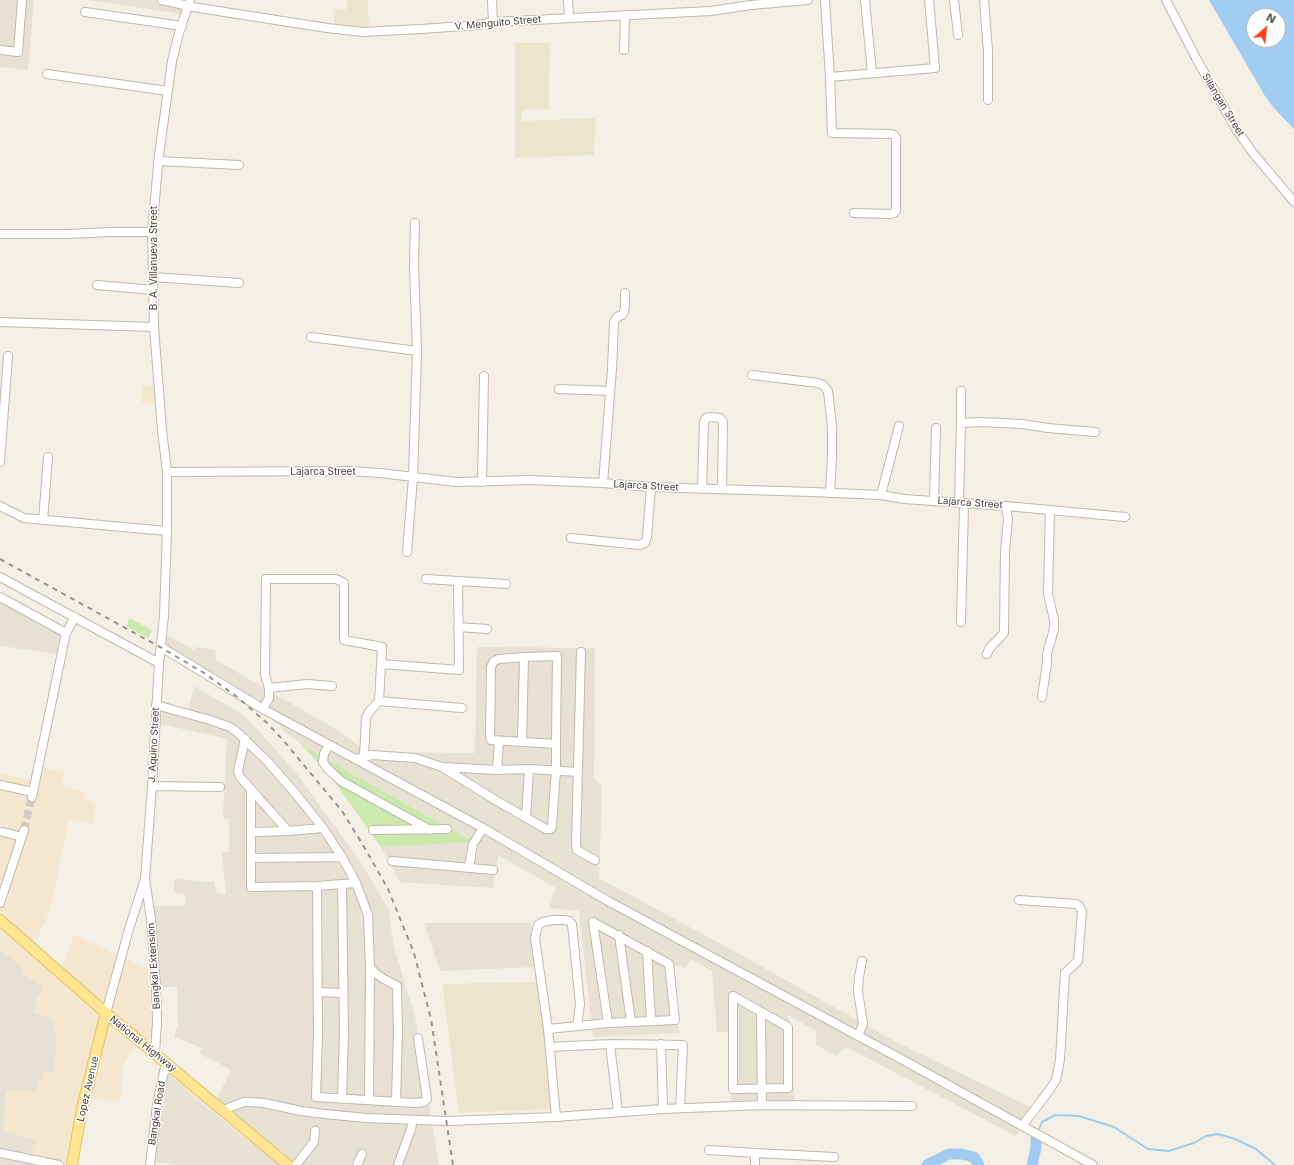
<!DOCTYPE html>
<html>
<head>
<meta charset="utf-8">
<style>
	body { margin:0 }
	#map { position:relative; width:1294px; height:1165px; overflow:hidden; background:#f3efe5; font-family:Inter,sans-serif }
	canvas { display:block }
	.north { position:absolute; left:1246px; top:8px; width:40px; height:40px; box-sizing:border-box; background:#fff; border:1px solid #b5b2ae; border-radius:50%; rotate:28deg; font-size:11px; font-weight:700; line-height:16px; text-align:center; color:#453f34 }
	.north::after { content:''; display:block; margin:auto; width:14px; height:18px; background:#fc3e12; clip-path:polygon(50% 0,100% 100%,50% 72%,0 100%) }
</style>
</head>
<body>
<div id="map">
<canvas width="1294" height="1165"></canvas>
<div class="north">N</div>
</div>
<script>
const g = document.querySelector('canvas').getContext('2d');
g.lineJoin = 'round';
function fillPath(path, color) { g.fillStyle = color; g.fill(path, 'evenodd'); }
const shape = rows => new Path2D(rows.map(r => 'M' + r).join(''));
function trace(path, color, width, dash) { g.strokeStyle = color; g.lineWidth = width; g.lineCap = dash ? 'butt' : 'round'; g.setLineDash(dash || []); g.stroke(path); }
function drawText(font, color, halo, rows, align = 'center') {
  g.font = font + ' Inter,sans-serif'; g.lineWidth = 3; g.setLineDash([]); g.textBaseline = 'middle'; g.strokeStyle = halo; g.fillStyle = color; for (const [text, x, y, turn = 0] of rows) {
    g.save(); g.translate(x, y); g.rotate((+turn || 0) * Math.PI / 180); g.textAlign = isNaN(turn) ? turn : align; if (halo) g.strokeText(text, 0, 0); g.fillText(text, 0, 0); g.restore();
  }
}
fillPath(shape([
	[0,0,34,0,28,70,0,67],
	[87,0,183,0,186,1,182,14],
	[0,595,65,631,60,654,0,646],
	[168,636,194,650,196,647,215,650,216,660,332,727,369,752,475,753,477,647,595,648,594,778,602,786,599,878,743,956,896,1042,1030,1107,1016,1136,846,1047,836,1056,816,1045,816,1031,788,1015,795,1101,731,1102,728,1032,717,1032,712,971,690,959,686,968,673,965,679,1033,593,1037,579,911,549,908,556,888,498,855,493,888,400,882,381,847,473,841,302,745,283,730,258,700,164,644],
	[194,686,245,716,294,770,360,861,389,910,393,943,415,1017,439,1165,298,1165,217,1099,231,1070,209,1058,199,1054,202,1048,174,1037,178,1024,177,987,158,987,151,906,185,906,185,894,176,893,176,891,174,891,174,879,214,882,217,893,226,894,222,852,229,852,229,819,224,819,223,815,227,739,161,724,164,705,188,710],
	[424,923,530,923,536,967,440,971],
	[0,949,23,967,22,973,44,986,36,1001,55,1020,57,1032,55,1072,42,1080,39,1080,37,1090,36,1141,28,1159,68,1165,0,1165],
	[168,1074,237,1132,280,1165,183,1165,154,1162,161,1106]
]), '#e7e1d3');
fillPath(shape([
	[142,385,155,386,156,404,142,403],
	[41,767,64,772,62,786,85,792,84,799,96,802,93,824,69,819,54,892,46,921,33,945,0,919,0,773,38,782],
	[0,929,27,949,136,1043,123,1065,121,1097,116,1101,83,1098,68,1165,28,1159,36,1141,3,1130,6,1091,37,1090,39,1080,42,1080,44,1071,55,1072,57,1032,53,1029,54,1020,34,1013,36,1001,44,986,22,973,22,967,0,949],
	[74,935,148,969,153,1047,61,968]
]), '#f5e6cf');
fillPath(shape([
	[347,0,368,0,369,27,334,25,334,9,346,10],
	[515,43,550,43,549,109,522,110,522,121,595,118,594,155,515,158],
	[537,982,546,1041,553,1109,459,1113,442,984]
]), '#ece5ce');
fillPath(shape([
	[130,618,152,630,148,638,126,626],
	[302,745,474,842,381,847,331,777]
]), '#cbe8ad');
fillPath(shape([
	[1209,0,1294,0,1294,129,1273,107,1265,96],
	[1254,16,1278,16,1278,40,1254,40]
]), '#a0ccf1');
trace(shape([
	[1038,1132,1042,1122,1055,1115,1079,1116,1114,1127,1148,1149,1169,1151,1194,1143,1206,1136,1218,1134,1235,1139,1256,1149,1275,1165]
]), '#a0ccf1', 2);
trace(shape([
	[927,1165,949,1154,961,1154,974,1157,979,1165],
	[1032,1165,1036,1148,1036,1139]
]), '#a0ccf1', 11);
trace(shape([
	[24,830,32,797]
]), '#d0ccc2', 8, [8, 4]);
const minor = shape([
	[162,0,193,7,327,28,363,32,421,29,478,25,493,22,711,11,751,5,808,0],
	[492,0,493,22],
	[568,0,569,18],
	[825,0,830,77,832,133,891,134,894,135,896,138,896,210,894,213,890,214,854,213],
	[865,0,872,73],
	[954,0,958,35],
	[984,0,988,51,988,100],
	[1166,0,1196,58,1236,129,1253,153,1294,202],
	[85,12,182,26],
	[0,50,18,52,22,0],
	[624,50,625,15],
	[47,74,168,91],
	[830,77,935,68,929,0],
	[158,161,239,165],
	[0,234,68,234,111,232,152,232],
	[153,277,239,283],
	[97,285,153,290],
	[0,322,154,327],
	[311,337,417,351],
	[752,375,818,383,823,385,828,391,832,427,832,457,830,493],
	[559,389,610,391],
	[961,423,981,422,1022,424,1048,428,1095,432],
	[0,462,8,356],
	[167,472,350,471,380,473,456,482,530,480,603,483,651,487,812,492,881,495,904,499,1006,506,1125,517],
	[482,482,484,376],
	[603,483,612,369,614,322,617,317,622,315,624,312,625,307,625,293],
	[702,489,704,422,706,418,711,417,720,418,723,422,722,489],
	[881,495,899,426],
	[934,500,936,428],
	[959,503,961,423,961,391],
	[0,506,24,518,167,531],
	[43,520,48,457],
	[571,538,640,545,645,543,647,537,651,487],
	[407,552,413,478,417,351,414,265,415,223],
	[0,577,159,663],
	[426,579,506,584],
	[0,597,66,633],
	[961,622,964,504],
	[458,627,487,629],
	[161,647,263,709,483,828,608,901,903,1060,1093,1165],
	[581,652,576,845,577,850,595,860],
	[987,654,989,649,1004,633,1005,551,1008,519,1006,506],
	[381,664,459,670,458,581],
	[269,688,307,684,332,686],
	[1042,697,1047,663,1047,654,1054,629,1054,620,1048,594,1050,510],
	[379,701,462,708],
	[156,705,210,720,230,727,237,732,268,762,295,793,323,828,342,857,356,883,368,915,370,967,369,1100],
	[263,709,269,698,269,688,265,675,266,579,336,579,344,583,344,640,382,647,379,701,369,712,366,718,364,757],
	[245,739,238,771,240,777,288,831],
	[522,742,524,657],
	[329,745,324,754,323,762,327,768,341,781,430,830],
	[356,759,372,755,415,758,442,767,497,801,546,829,551,829,552,826,556,770,556,744,557,656,524,657,499,659,494,661,491,667,490,736,491,740,556,744],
	[442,767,497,770,529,769,578,772],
	[497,770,499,741],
	[0,785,33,792],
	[152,786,220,787],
	[251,789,251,887,317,886,356,883],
	[32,797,66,633,75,617],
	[526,817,529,769],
	[373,830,447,829],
	[3,832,22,837],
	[252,832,288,831,323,828],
	[251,858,342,857],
	[392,861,493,870],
	[469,867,473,844,483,828],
	[145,879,151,919,156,986,157,1022,155,1053],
	[342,885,344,1032,342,1099],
	[317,886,318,1036,316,1097,415,1103,424,1102,427,1099,418,1038],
	[1019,900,1076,904,1079,906,1082,911,1078,961,1065,973,1060,1060,1056,1080,1048,1092,1022,1126],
	[0,903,24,830],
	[593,922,608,1023],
	[619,935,631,1022],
	[647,951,651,1020],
	[370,967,375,973,384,979,397,986,398,1032,396,1102],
	[318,992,342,993],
	[733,996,788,1027,788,1088,733,1089,733,996],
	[761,1012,762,1105],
	[106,1013,129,929,145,879,152,786,159,663,164,616,167,531,167,472,162,430,154,327,152,232,159,155,172,61,179,33,190,0],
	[548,1029,608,1023,675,1020,669,964,593,922],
	[858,1036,863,1024,858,991,859,977,862,961],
	[610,1044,618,1112],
	[661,1044,663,1109],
	[550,1047,610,1044,683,1045,680,1108],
	[223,1110,244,1102,250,1102,264,1103,301,1111,325,1114,366,1118,447,1121,556,1117,663,1109,762,1105,912,1106],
	[556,1117,548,1029,535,938,538,925,543,922,553,920,564,920,569,921,572,924,580,1004,577,1026],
	[709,1150,755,1153],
	[0,1153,59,1165],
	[150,1165,157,1105,166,1062],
	[296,1165,314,1142,315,1131],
	[357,1165,362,1154],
	[398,1165,411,1129,413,1120],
	[755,1165,755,1153,834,1157]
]);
const major = shape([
	[0,920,106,1013,288,1165],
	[72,1165,82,1108,106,1013]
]);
trace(minor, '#c1baaa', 10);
trace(major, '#e4c261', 12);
trace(minor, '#fff', 8);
trace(major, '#ffe491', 10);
trace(shape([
	[0,559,160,647,204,673,236,696,267,723,283,740,342,811,366,850,388,889,414,953,431,1019,453,1165]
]), '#959595', 2, [5, 5]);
drawText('10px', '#453f34', '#fff', [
	["V. Menguito Street",498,23,-5],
	["Silangan Street",1223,105,59],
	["B. A. Villanueva Street",154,258,-90],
	["Lajarca Street",323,472],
	["Lajarca Street",646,486,3],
	["Lajarca Street",970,503,4],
	["J. Aquino Street",154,745,-87],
	["Bangkal Extension",154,966,-94],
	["National Highway",143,1044,39],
	["Lopez Avenue",88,1089,-77],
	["Bangkal Road",157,1113,-81]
]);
</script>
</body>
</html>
